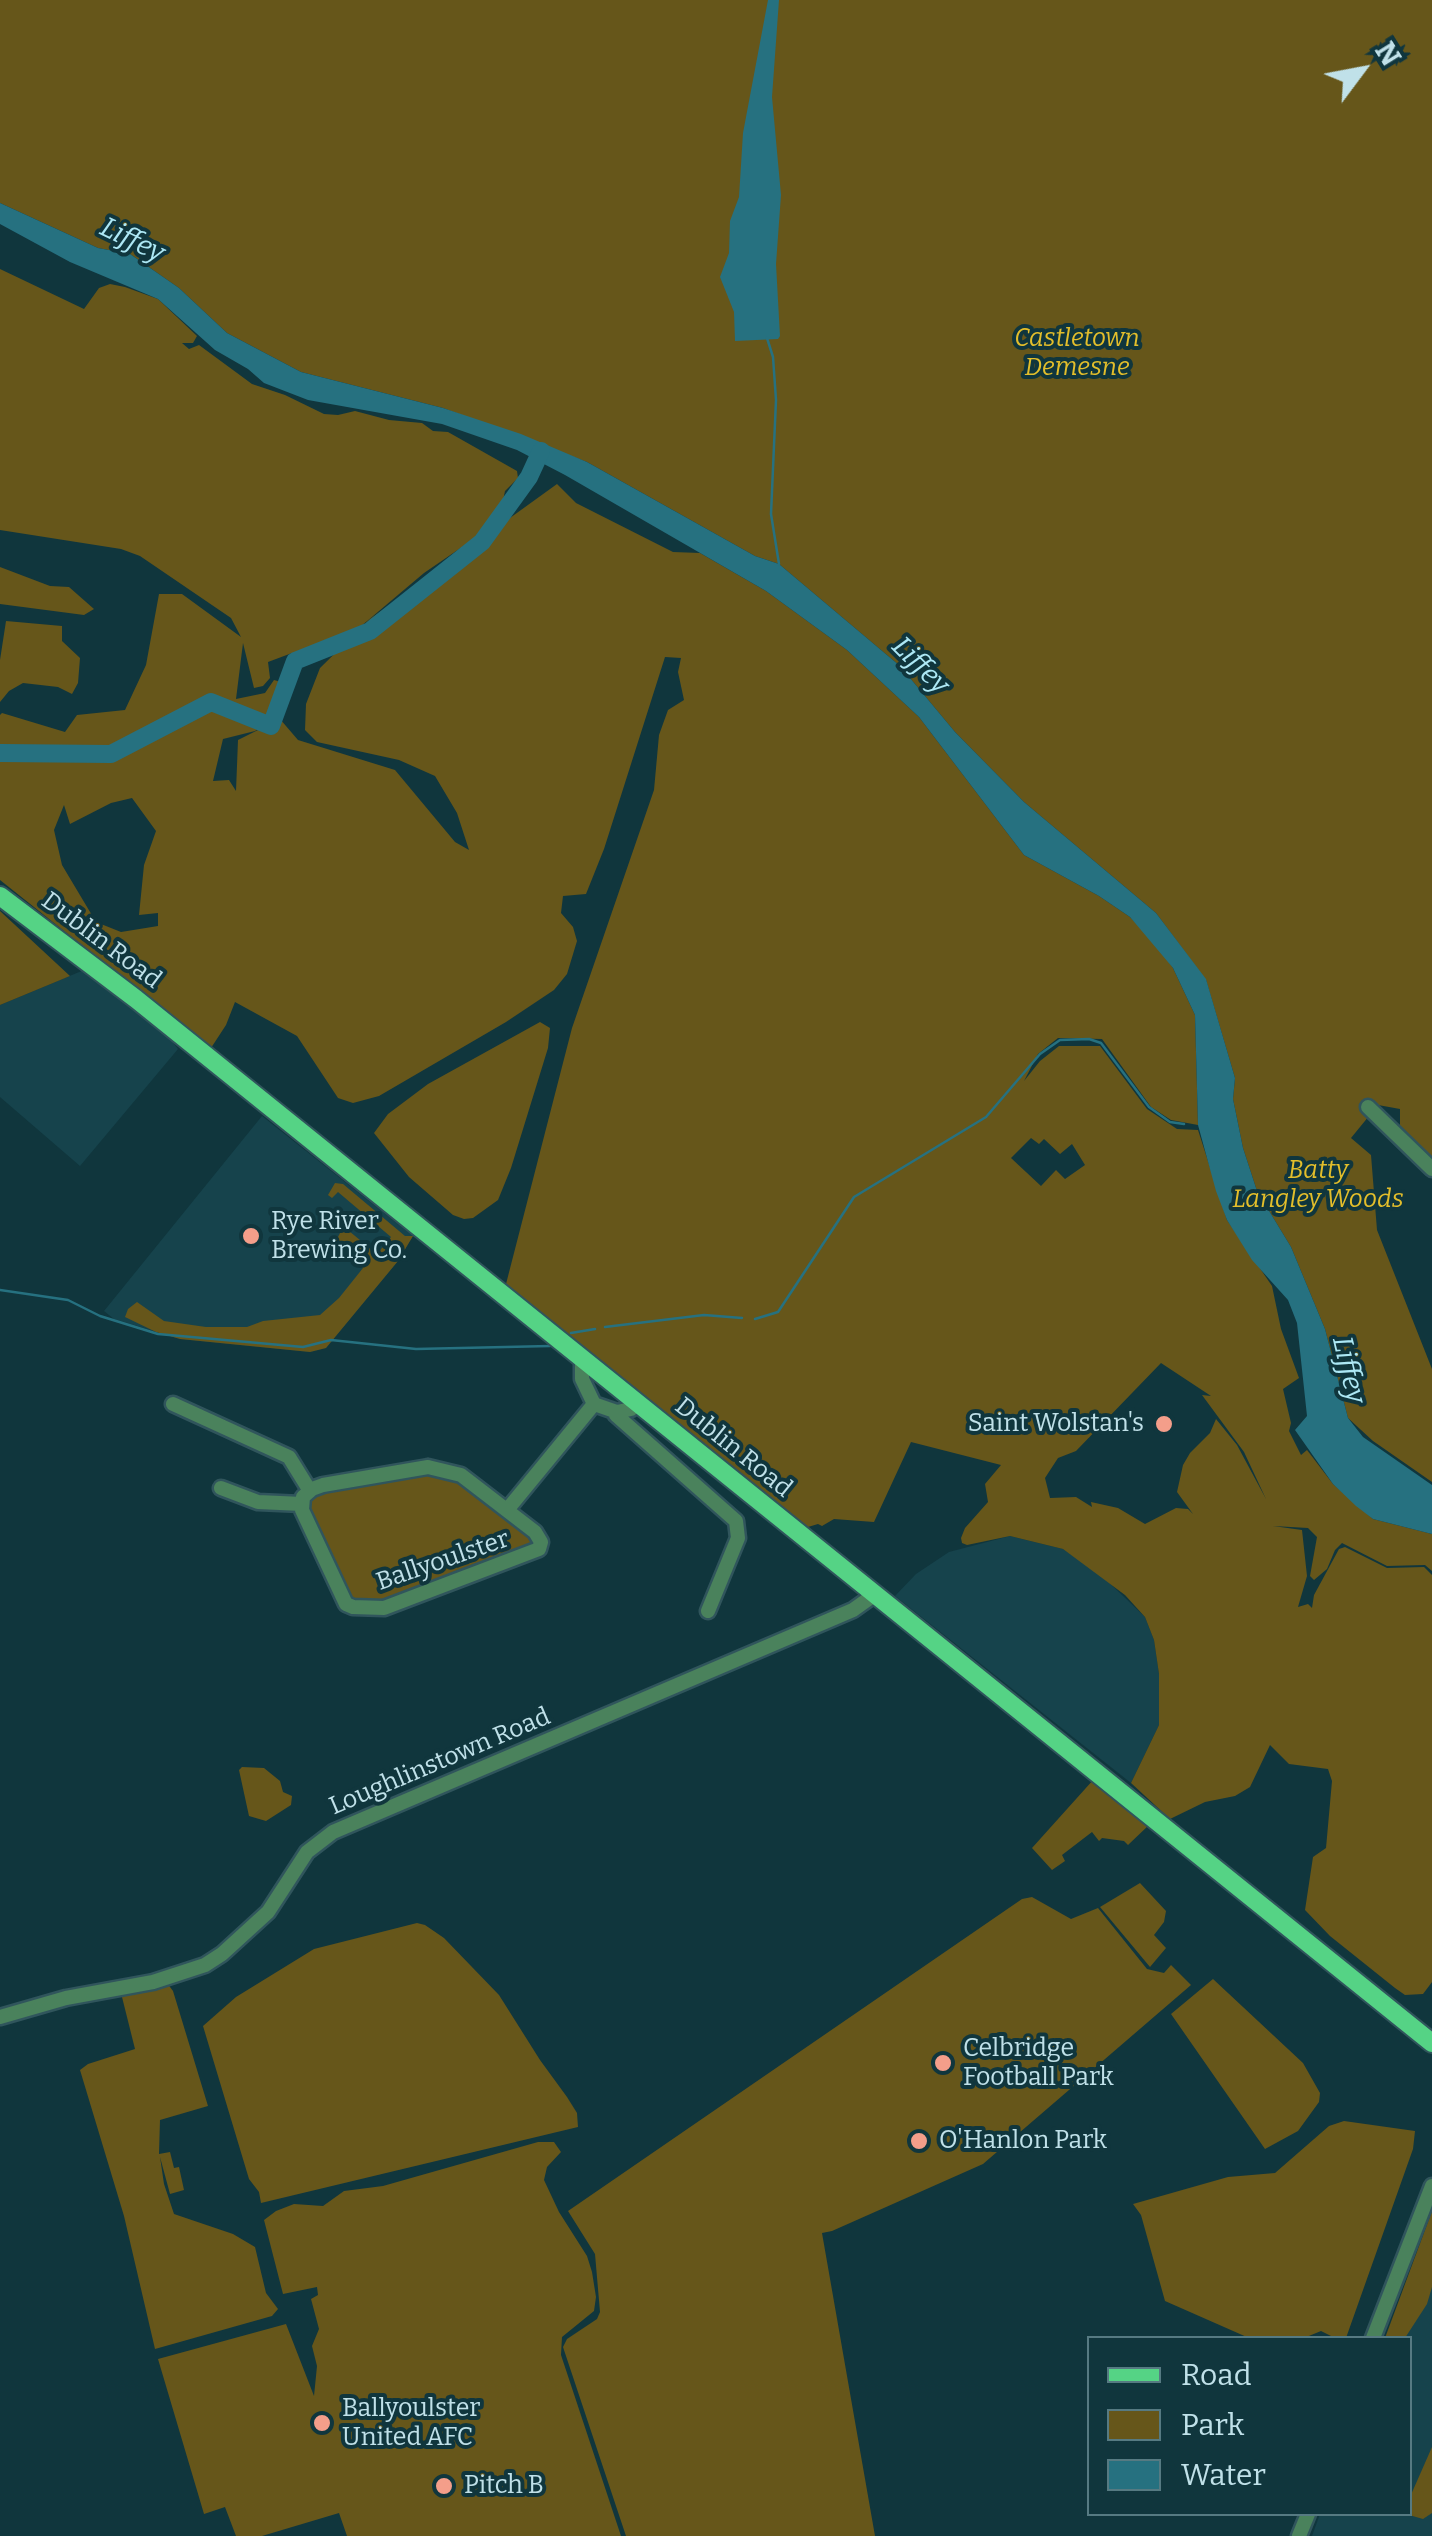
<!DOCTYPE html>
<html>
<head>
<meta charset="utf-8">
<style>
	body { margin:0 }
	#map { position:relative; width:1432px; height:2536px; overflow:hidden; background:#10363d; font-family:Bitter,serif }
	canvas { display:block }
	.legend { position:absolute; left:1087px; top:2336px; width:325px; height:180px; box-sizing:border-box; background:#10363d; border:2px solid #567a82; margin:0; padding:12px 18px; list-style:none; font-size:30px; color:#c0e1e9 }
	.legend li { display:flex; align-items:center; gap:20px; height:50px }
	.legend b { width:50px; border:2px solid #567a82 }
	.north { position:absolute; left:1312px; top:20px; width:100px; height:100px; -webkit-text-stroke:8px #10363d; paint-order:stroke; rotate:58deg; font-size:28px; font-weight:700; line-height:40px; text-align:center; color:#c0e1e9 }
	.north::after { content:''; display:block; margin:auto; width:35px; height:45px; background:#c0e1e9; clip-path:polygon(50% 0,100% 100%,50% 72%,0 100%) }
</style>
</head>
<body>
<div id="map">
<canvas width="1432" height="2536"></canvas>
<ul class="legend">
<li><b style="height:12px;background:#55d385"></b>Road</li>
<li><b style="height:28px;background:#66561a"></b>Park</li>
<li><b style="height:28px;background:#267180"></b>Water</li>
</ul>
<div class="north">N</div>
</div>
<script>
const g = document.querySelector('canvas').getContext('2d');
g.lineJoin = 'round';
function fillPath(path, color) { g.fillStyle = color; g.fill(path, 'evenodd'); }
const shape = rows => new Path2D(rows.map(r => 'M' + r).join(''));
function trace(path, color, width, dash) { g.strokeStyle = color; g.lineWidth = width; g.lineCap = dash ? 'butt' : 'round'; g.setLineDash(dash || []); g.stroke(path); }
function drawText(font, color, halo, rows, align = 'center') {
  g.font = font + ' Bitter,serif'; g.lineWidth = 8; g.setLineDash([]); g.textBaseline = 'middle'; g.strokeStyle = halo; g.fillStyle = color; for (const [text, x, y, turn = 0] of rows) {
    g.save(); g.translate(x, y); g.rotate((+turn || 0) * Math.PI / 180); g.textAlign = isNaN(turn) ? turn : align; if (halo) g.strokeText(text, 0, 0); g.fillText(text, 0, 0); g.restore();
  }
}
fillPath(shape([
	[84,970,169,1037,178,1049,80,1166,0,1097,0,1005],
	[262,1116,413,1236,398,1261,326,1348,310,1352,180,1339,114,1319,104,1311],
	[1010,1536,1063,1549,1099,1573,1145,1617,1154,1640,1159,1674,1159,1725,1131,1783,895,1596,916,1574,949,1552],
	[1432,2226,1432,2536,1312,2536,1320,2514,1410,2514,1410,2338,1388,2338]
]), '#16434c');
fillPath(shape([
	[0,0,1432,0,1432,1157,1400,1126,1400,1109,1378,1105,1351,1138,1371,1155,1377,1230,1432,1369,1432,1482,1373,1441,1348,1418,1325,1329,1291,1247,1257,1191,1243,1148,1233,1099,1235,1078,1206,980,1156,913,1024,802,955,732,900,666,779,564,755,556,587,462,443,408,301,372,227,333,179,288,130,254,98,248,0,203],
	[0,269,84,309,99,288,110,284,125,287,158,299,197,336,193,343,182,343,189,349,199,345,252,384,285,395,324,414,338,415,355,411,389,420,422,423,433,431,448,432,517,471,518,478,505,491,501,510,484,532,424,573,347,638,315,654,292,653,268,662,270,678,263,686,254,688,243,643,236,699,265,693,274,680,281,682,278,715,255,731,223,739,213,781,229,780,236,791,238,740,280,719,298,740,395,770,455,842,469,850,457,813,435,776,399,760,317,742,305,730,306,704,320,668,370,619,557,484,576,503,673,552,700,553,766,591,847,650,919,717,1024,855,1099,896,1130,917,1156,944,1173,968,1195,1015,1198,1125,1171,1120,1151,1107,1102,1039,1058,1038,1038,1054,1024,1081,1040,1061,1059,1046,1100,1046,1147,1109,1177,1129,1198,1130,1227,1220,1272,1286,1281,1329,1299,1378,1283,1389,1291,1423,1289,1431,1301,1455,1307,1450,1333,1484,1373,1519,1432,1534,1432,1571,1425,1565,1387,1566,1342,1543,1335,1550,1327,1569,1314,1580,1310,1576,1317,1537,1308,1528,1273,1526,1302,1530,1307,1576,1298,1607,1308,1604,1312,1608,1314,1595,1339,1549,1345,1547,1387,1568,1424,1567,1432,1575,1432,1982,1423,1994,1405,1995,1395,1988,1330,1936,1305,1910,1313,1857,1326,1848,1332,1781,1328,1769,1289,1764,1270,1745,1250,1787,1235,1796,1205,1802,1170,1819,1131,1783,1159,1725,1159,1674,1154,1640,1145,1617,1125,1595,1063,1549,1010,1536,967,1545,962,1543,961,1538,965,1528,988,1502,985,1484,1001,1465,911,1442,874,1522,834,1519,822,1526,818,1524,808,1527,506,1284,572,1028,654,790,659,735,668,710,684,700,678,672,681,658,665,657,604,849,586,894,563,896,561,913,573,927,577,941,567,974,554,990,506,1022,379,1096,353,1103,338,1098,297,1036,235,1002,226,1025,211,1048,0,880,0,715,2,713,65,732,77,715,125,710,146,665,159,594,182,594,241,637,231,618,140,556,121,549,0,530],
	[132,798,156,831,144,865,139,915,158,913,158,926,121,932,96,922,62,865,54,830,64,805,70,824,111,803],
	[1031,1138,1039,1144,1044,1139,1060,1154,1072,1144,1085,1165,1065,1179,1056,1170,1041,1186,1011,1158],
	[1161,1363,1211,1396,1202,1395,1244,1452,1266,1499,1237,1445,1216,1419,1210,1433,1190,1453,1183,1465,1177,1492,1193,1514,1188,1509,1176,1508,1145,1524,1118,1508,1091,1502,1092,1507,1076,1497,1050,1498,1045,1478,1058,1458,1076,1451],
	[0,567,50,586,69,587,94,609,84,615,0,604],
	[6,621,62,626,62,641,80,658,78,683,72,694,58,687,23,683,9,691,0,702,0,660],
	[0,911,70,976,0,1005],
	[540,1022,550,1028,548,1048,511,1168,498,1200,473,1218,464,1219,453,1215,409,1177,374,1133,388,1114,428,1084],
	[335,1183,343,1184,405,1236,413,1236,398,1261,326,1348,310,1352,180,1339,156,1332,125,1317,128,1309,137,1302,164,1321,206,1327,247,1327,263,1321,320,1315,339,1298,363,1268,334,1245,342,1229,349,1231,377,1254,391,1237,338,1192,332,1198,328,1195],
	[420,1473,459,1478,531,1535,534,1544,385,1603,353,1600,341,1590,307,1506,310,1499,315,1492],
	[242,1767,264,1768,280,1781,283,1792,292,1796,291,1805,266,1821,249,1816,239,1770],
	[1094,1779,1149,1825,1128,1845,1124,1841,1102,1838,1099,1841,1092,1832,1062,1855,1065,1861,1052,1870,1032,1848],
	[1140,1883,1166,1911,1164,1922,1154,1935,1166,1948,1150,1967,1100,1907],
	[1032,1897,1071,1919,1098,1908,1147,1969,1164,1973,1171,1965,1191,1985,983,2164,832,2231,822,2233,875,2536,626,2536,563,2347,567,2339,597,2319,600,2312,595,2254,568,2211,1022,1899],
	[417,1923,425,1925,444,1938,499,1995,540,2060,567,2097,577,2113,578,2127,261,2203,259,2192,249,2179,203,2026,236,1997,314,1949],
	[1213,1979,1303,2063,1320,2093,1319,2102,1298,2131,1265,2149,1171,2014],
	[167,1983,173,1991,208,2106,160,2120,159,2154,170,2152,174,2168,179,2167,184,2190,170,2194,160,2157,164,2184,174,2214,233,2234,255,2247,266,2293,278,2309,272,2316,155,2349,124,2216,80,2070,88,2064,135,2049,121,1993],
	[1344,2121,1415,2131,1413,2149,1346,2338,1335,2338,1321,2331,1304,2338,1249,2338,1165,2301,1141,2215,1133,2204,1228,2177,1275,2173,1329,2126],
	[538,2142,554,2142,561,2152,547,2167,544,2180,559,2212,587,2256,592,2272,596,2297,594,2311,562,2337,561,2355,621,2536,347,2536,339,2513,262,2536,236,2536,225,2507,204,2514,158,2359,286,2324,314,2396,317,2366,312,2346,319,2329,311,2299,318,2295,317,2287,283,2294,264,2220,276,2211,294,2204,323,2206,344,2191,383,2186],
	[1432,2211,1432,2287,1427,2304,1405,2338,1385,2338],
	[1432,2447,1432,2513,1423,2519,1409,2515,1410,2497]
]), '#66561a');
fillPath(shape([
	[768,0,779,0,772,97,781,195,776,264,780,336,778,339,735,341,734,312,720,277,729,253,730,221,739,197,743,133],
	[0,203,98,248,130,254,179,288,227,333,301,372,443,408,521,434,587,462,755,556,779,564,900,666,955,732,1024,802,1156,913,1206,979,1235,1078,1233,1099,1243,1148,1257,1191,1291,1247,1325,1329,1348,1418,1363,1437,1432,1485,1432,1534,1373,1519,1356,1506,1333,1484,1295,1430,1307,1416,1297,1323,1288,1300,1252,1260,1227,1220,1216,1191,1198,1125,1195,1015,1173,968,1130,917,1099,896,1024,855,919,717,847,650,766,591,565,475,517,450,442,424,308,400,264,383,248,369,215,350,158,299,70,262,0,224]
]), '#267180');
trace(shape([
	[767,338,773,357,776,400,771,514,779,564],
	[0,1290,68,1300,100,1316,158,1334,303,1347,331,1340,416,1349,550,1346],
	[755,1319,778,1312,854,1197,986,1117,1040,1054,1060,1040,1089,1039,1101,1043,1149,1107,1170,1122,1184,1124],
	[605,1327,704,1315,742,1318],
	[571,1333,595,1329]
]), '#267180', 2.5);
trace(shape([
	[0,753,111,754,211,702,271,726,295,661,370,631,482,542,529,477,541,451]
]), '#267180', 18);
const minor = shape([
	[1368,1107,1432,1169],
	[586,1361,582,1365,582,1379,594,1404],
	[173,1404,289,1457,310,1491],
	[617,1412,616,1415,736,1521,738,1538,708,1611],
	[428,1467,461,1475,535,1532,541,1542,539,1549,384,1608,353,1607,346,1604,302,1510,303,1497,312,1489,323,1485,428,1467],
	[221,1488,258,1502,302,1504],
	[507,1510,594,1404,617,1412,631,1409,637,1403],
	[0,2017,66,1998,153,1982,205,1965,222,1954,268,1912,307,1852,333,1832,853,1610,874,1595],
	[1373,2338,1432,2186],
	[1299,2536,1308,2514]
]);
const major = shape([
	[0,896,136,999,1432,2043]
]);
trace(minor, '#30555c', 19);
trace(major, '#30555c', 22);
trace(minor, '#4a825c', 14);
trace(major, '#55d385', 18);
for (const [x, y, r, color] of [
	[251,1236,10,"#f49e8a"],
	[1164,1424,10,"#f49e8a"],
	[943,2063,10,"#f49e8a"],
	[919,2141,10,"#f49e8a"],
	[322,2423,10,"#f49e8a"],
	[444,2486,10,"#f49e8a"]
]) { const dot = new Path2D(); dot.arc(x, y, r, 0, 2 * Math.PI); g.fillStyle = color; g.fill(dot); trace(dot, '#10363d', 4); }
drawText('italic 25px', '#e3be2b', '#10363d', [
	["Castletown",1077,339],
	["Demesne",1077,368],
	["Batty",1318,1171],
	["Langley Woods",1318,1200]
]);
drawText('25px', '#c0e1e9', '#10363d', [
	["Dublin Road",101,941,37],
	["Dublin Road",733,1448,39],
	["Ballyoulster",443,1561,-19],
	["Loughlinstown Road",440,1762,-23]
]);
drawText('25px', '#c0e1e9', '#10363d', [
	["Rye River",271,1222],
	["Brewing Co.",271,1251],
	["Saint Wolstan's",1144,1424,"right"],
	["Celbridge",963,2049],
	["Football Park",963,2078],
	["O'Hanlon Park",939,2141],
	["Ballyoulster",342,2409],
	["United AFC",342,2438],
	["Pitch B",464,2486]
], 'left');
drawText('italic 28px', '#ade8f5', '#10363d', [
	["Liffey",132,241,26],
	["Liffey",920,666,45],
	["Liffey",1348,1370,77]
]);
</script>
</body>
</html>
